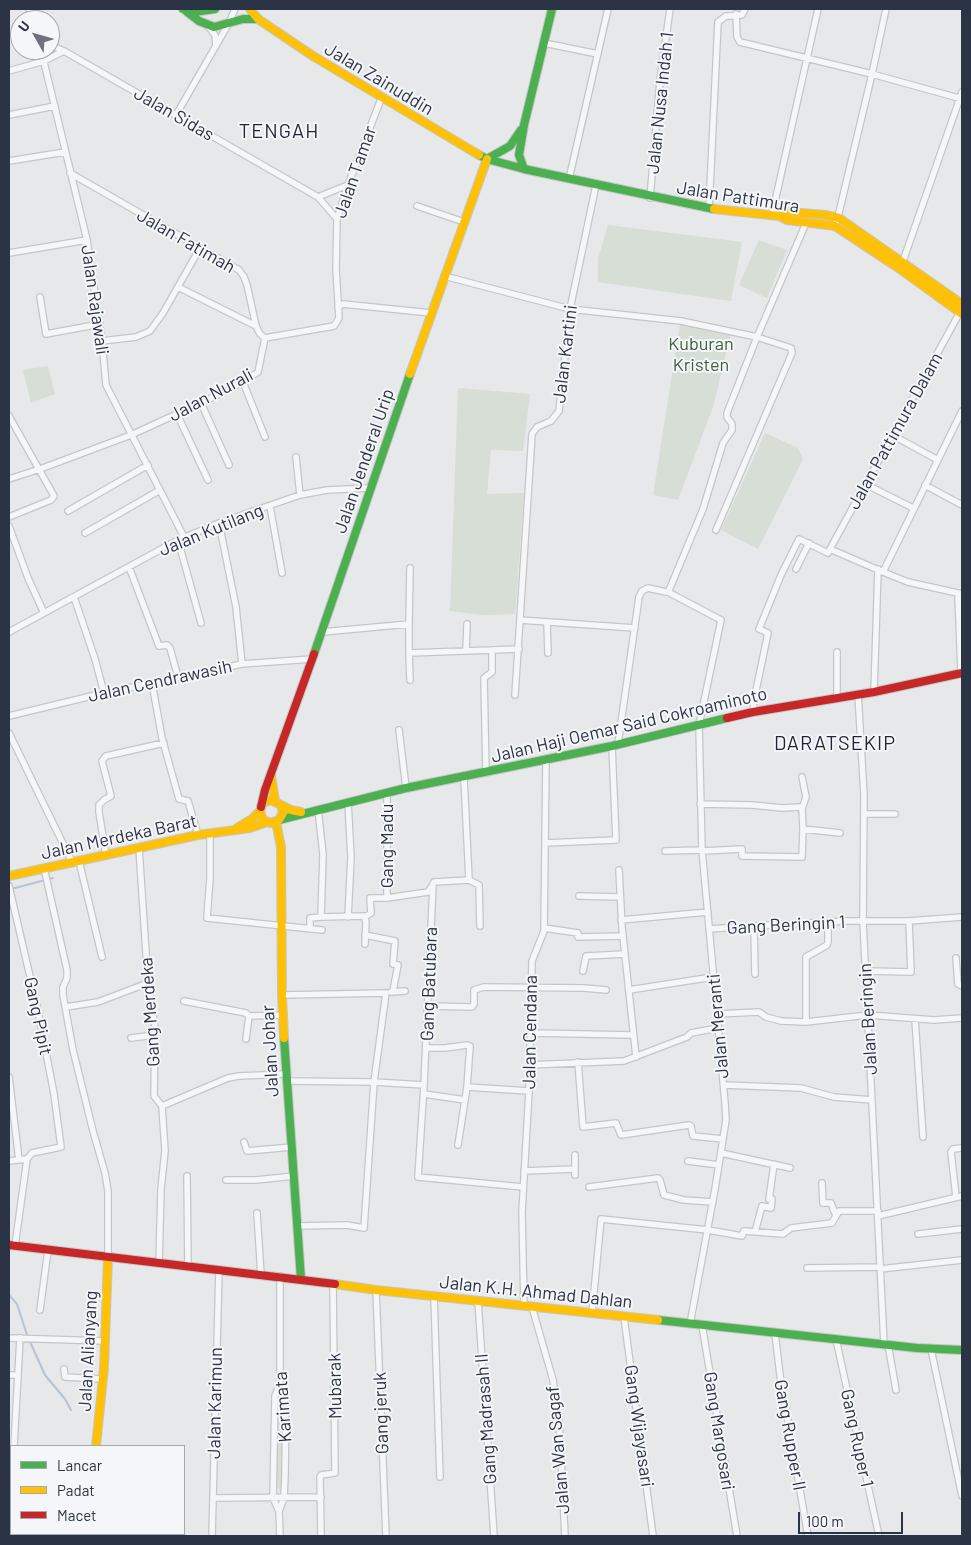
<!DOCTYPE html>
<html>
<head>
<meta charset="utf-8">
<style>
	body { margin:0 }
	#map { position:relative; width:971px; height:1545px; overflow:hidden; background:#e6e8ea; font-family:Barlow,sans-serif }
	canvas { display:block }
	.frame { position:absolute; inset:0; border:10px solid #2b3445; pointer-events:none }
	.legend { position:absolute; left:10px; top:1445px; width:175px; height:90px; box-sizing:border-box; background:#f4f6f9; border:1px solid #a4a8b1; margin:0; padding:6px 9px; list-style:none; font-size:15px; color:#2b3445 }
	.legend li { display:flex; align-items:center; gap:10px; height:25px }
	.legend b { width:25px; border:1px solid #a4a8b1 }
	.north { position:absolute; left:10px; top:10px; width:50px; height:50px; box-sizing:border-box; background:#f4f6f9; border:1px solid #a4a8b1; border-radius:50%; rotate:308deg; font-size:14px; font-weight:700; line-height:20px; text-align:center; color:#2b3445 }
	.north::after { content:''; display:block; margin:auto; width:18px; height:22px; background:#6c737f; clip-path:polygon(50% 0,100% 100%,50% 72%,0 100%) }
	.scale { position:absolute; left:798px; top:1512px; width:105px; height:22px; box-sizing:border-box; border:2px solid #2b3445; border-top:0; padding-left:6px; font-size:15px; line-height:18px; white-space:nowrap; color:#2b3445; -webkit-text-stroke:4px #f4f6f9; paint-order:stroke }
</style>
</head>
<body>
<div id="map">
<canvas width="971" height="1545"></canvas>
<div class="frame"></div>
<ul class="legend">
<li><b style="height:6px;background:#4caf50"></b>Lancar</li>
<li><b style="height:6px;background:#ffc107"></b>Padat</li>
<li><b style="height:6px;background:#c62828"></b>Macet</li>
</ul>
<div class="north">U</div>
<div class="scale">100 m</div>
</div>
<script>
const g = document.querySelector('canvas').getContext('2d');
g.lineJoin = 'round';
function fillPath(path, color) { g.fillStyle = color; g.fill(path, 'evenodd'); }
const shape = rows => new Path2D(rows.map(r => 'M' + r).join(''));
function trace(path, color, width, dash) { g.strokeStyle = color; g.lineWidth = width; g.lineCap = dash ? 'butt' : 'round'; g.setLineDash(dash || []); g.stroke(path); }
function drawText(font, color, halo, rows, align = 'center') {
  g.font = font + ' Barlow,sans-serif'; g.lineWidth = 4; g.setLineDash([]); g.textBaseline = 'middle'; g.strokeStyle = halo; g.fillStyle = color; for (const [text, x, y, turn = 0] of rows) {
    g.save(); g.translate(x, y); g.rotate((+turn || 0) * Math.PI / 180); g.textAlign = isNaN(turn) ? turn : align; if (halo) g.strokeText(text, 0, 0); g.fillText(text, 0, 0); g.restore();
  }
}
fillPath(shape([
	[608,225,742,242,731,301,598,282,598,259],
	[759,240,787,250,767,298,739,285],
	[680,324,731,333,713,407,678,500,653,495],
	[48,366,55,394,31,403,23,370],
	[458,388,530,394,523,451,491,450,487,494,524,493,515,614,483,615,450,611],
	[765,433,798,448,803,459,758,549,721,530],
	[280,1391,283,1398,283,1487,280,1491,277,1486,277,1398]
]), '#d6ded6');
trace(shape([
	[11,889,53,878],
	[9,1295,17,1304,27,1335,45,1375,65,1399,71,1410]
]), '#b4c4d5', 2);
trace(shape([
	[148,1534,149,1536]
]), '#b4c4d5', 8);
const street = shape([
	[29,9,32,20],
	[35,9,38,20],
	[736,14,737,37,740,42,872,74,962,99],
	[208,26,215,35,216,46],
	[544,43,598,54],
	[50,45,64,51,318,197,337,219],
	[41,50,87,240,102,341,106,385,184,537],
	[9,71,44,61,64,51],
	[9,115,55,106],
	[176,115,229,23,235,9],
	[9,161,65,152],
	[70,173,239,270,244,277,247,285,256,326,260,334,265,338],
	[569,179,608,9],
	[318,197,348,185],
	[650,198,660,80,670,9],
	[417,206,464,222],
	[709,209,718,22,726,16,742,15,745,9],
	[772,215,818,9],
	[837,221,872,74,886,9],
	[9,253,87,240],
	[902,264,962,92],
	[444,276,570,309,681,321,757,337,806,223],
	[178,287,256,326],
	[40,297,46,334,100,324],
	[338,307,343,304,431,313],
	[102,341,136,337,150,331,163,313,200,248],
	[243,382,265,437],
	[201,403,229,465],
	[962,411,883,572,908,582,962,594],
	[177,414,208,480],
	[9,416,54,496,51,500,9,517],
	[892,435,938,460],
	[296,457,300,495],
	[9,479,40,469,131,435,201,403,243,382,258,372,265,338,334,326,339,318,336,269,337,219,348,185,381,99],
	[865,484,913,508],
	[925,485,962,505],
	[270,506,282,573],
	[68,511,148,465],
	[219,523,236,607,242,664],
	[9,526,28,578,44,613],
	[85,533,160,490],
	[178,540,201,623],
	[129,567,159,646,167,645,170,648,178,677],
	[796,569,809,543],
	[883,572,830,549,960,312],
	[668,592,721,620,699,725,702,850,725,1103,726,1120,715,1189,690,1324],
	[958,594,961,673],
	[74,597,95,659,104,693],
	[520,620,635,628],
	[547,622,548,653],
	[409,624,410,568],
	[9,632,178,540,219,523,300,495,327,490,370,488],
	[322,632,409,624,409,653,492,650],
	[466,651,467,624],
	[409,653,410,680],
	[152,683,162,738,179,799,188,801,198,835],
	[874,692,878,569],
	[858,694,864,795,863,922,884,1344],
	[515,695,532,434,537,427,551,421,559,411,570,309,596,185],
	[837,698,837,652],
	[753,712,754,700,768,633,759,629,781,575,799,539,828,553],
	[9,716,104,693,242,664,312,659],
	[399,730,406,788],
	[9,733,72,862],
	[618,744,639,597,642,591,648,588,666,592,668,592,670,588,703,509,723,443,732,430,732,424,727,417,727,413,757,337,791,348,792,353,716,530],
	[486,773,484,678,492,672,492,650,519,649],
	[387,793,387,898],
	[700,804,752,805,782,808,800,807,802,809,803,829,840,833],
	[318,809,323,854,321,917,364,916,366,922,365,944],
	[802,809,806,797,802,777],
	[864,814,895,814],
	[210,833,210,878,207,918,322,930],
	[545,843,616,840,612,746],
	[139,848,148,983,155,1028,154,1096,162,1106,165,1151,161,1189,159,1264],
	[665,851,702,850],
	[702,851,742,849,742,856,802,857,803,830],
	[106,856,99,812,99,805,104,800,111,796,102,761,106,756,164,743],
	[79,861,102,957],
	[44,868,67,970,67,978,63,987,63,995,73,1050,93,1131,105,1173,108,1191,108,1257],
	[619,870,622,927,636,1057],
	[469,880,479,885,480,926],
	[9,886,38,1011,54,1094,61,1147,32,1153,27,1159,9,1161],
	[579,896,620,897],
	[348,917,351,857,348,802],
	[365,917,371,913,370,898,387,898,428,892,432,886],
	[621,920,708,912],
	[754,926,755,974],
	[310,928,310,918,321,917],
	[544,928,578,933,578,937,623,936],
	[709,929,770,925,847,921,909,921,962,917],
	[365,935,395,941,393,964,398,965,393,991],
	[956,958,958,984,962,986],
	[583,971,586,956,625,954],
	[866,971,911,972,909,921],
	[629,990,713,977],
	[391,992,405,991],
	[282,995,386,993,374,1082,364,1228,347,1225,297,1226],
	[184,1001,246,1013,249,1016],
	[428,1006,472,1007,474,1004,474,990,484,987,584,988,606,990],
	[66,1007,98,1002,148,983],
	[717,1014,759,1012,766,1017,781,1021,806,1022,868,1015,934,1020,962,1018],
	[915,1019,923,1137],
	[806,1022,806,957,827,945,828,942,828,922],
	[530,1033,633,1035],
	[131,1038,155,1035],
	[246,1039,249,1016,284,1015],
	[426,1048,445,1048,467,1045,470,1046,467,1087,465,1100],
	[578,1062,583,1127,616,1123,621,1135,689,1125,691,1126,693,1136,723,1139],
	[529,1065,624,1061,687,1037,691,1033,718,1028],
	[9,1077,19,1160],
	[286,1081,374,1082,424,1085,433,884,434,882,469,880,464,778],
	[424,1085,418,1177,523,1187],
	[724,1085,801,1088,834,1097,872,1100],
	[467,1087,529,1091],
	[424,1094,465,1100,458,1145],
	[162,1106,228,1078,239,1076,286,1074],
	[244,1142,247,1151,292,1147],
	[721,1153,790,1168],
	[688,1161,719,1165],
	[575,1169,575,1155],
	[524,1171,575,1169,575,1175],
	[187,1176,188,1267],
	[226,1180,256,1180,294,1176],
	[822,1183,823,1203,831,1203,836,1216],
	[589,1187,658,1178,660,1180,664,1195,684,1200,713,1202],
	[956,1197,951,1152,953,1149,962,1148],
	[257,1213,261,1275],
	[878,1216,962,1196],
	[755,1232,762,1206,771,1208,772,1199,769,1199,774,1164],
	[918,1234,962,1229],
	[15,1246,27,1159],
	[807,1268,880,1267],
	[880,1269,962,1260],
	[376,1290,386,1536],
	[434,1296,440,1477],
	[478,1301,494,1536],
	[524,1306,522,1212,529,1091,532,961,544,931,546,760],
	[532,1307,553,1380,559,1419,565,1536],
	[40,1310,48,1250],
	[592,1313,601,1219,708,1230,742,1236,744,1231,783,1234,791,1228,832,1223,839,1211,878,1211],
	[624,1317,653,1536],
	[702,1325,737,1536],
	[775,1333,780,1375,808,1536],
	[9,1338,105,1341],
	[836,1339,879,1536],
	[888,1344,896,1390],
	[931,1349,962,1496],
	[64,1369,65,1377,103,1379],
	[9,1375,18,1375],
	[14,1446,20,1338],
	[9,1467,11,1466],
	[213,1498,321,1497],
	[279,1511,273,1498,275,1396,280,1383],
	[27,1536,27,1534],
	[64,1536,64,1534],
	[212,1536,219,1270],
	[280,1536,279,1511,284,1498,285,1475,286,1396,280,1383,280,1276],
	[321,1536,320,1477,321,1475,335,1473,333,1283]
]);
const fast = shape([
	[183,9,194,12,215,9],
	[186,11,199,21,214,27,243,19,258,19],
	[479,155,487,159,524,169,714,209],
	[487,159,510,146,521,130],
	[524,169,519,155,524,125,552,9],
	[314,654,410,374],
	[279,820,406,788,612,746,727,718],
	[284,1038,301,1279],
	[658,1320,917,1348,962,1350]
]);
const slow = shape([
	[250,9,258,19,313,56,479,155],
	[714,209,779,216,787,220,835,226,900,269,962,314],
	[779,216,789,212,825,215,839,218,962,304],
	[410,374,487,159],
	[271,775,275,801],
	[281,805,283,813,279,820,271,823,263,820,260,811,261,807,263,803,271,800,291,810,301,812],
	[276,822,281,847,282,995,284,1038],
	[237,828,252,819,260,811],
	[9,876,198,835,250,828,267,822],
	[335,1284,376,1290,658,1320],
	[96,1446,104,1368,108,1257],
	[131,1534,133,1536]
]);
const jam = shape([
	[727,718,753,712,874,692,962,673],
	[261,807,265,790,314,654],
	[9,1245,335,1284]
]);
trace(street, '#c4c6c8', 8);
trace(fast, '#c4c6c8', 10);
trace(slow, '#c4c6c8', 10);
trace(jam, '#c4c6c8', 10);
trace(street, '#f5f6f7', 5.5);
trace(fast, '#4caf50', 8);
trace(slow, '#ffc107', 8);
trace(jam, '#c62828', 8);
drawText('18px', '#2b3445', '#f4f6f9', [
	["Jalan Zainuddin",379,79,31],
	["Jalan Nusa Indah 1",660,103,-84],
	["Jalan Sidas",174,114,30],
	["Jalan Tamar",355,172,-71],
	["Jalan Pattimura",738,197,9],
	["Jalan Fatimah",186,241,30],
	["Jalan Rajawali",95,300,82],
	["Jalan Kartini",565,354,-83],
	["Jalan Nurali",211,395,-28],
	["Jalan Pattimura Dalam",895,431,-61],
	["Jalan Jenderal Urip",364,461,-71],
	["Jalan Kutilang",211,530,-22],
	["Jalan Cendrawasih",160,681,-12],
	["Jalan Haji Oemar Said Cokroaminoto",629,725,-13],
	["Jalan Merdeka Barat",119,837,-12],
	["Gang Madu",387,846,-90],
	["Gang Beringin 1",786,925,-3],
	["Gang Batubara",429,984,-88],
	["Gang Merdeka",150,1012,-94],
	["Gang Pipit",38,1016,78],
	["Jalan Beringin",868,1019,-93],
	["Jalan Meranti",718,1026,-95],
	["Jalan Cendana",530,1032,-89],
	["Jalan Johar",270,1051,-93],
	["Jalan K.H. Ahmad Dahlan",536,1292,6],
	["Jalan Alianyang",88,1351,-87],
	["Mubarak",335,1386,-91],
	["Jalan Karimun",215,1403,-89],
	["Karimata",283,1407,-94],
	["Gang jeruk",381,1413,-92],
	["Gang Madrasah II",486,1419,-94],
	["Gang Wijayasari",639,1426,82],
	["Gang Margosari",719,1431,81],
	["Gang Rupper II",790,1435,80],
	["Gang Ruper 1",857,1438,78],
	["Jalan Wan Sagaf",558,1450,-95]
]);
drawText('18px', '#3f6138', '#f4f6f9', [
	["Kuburan",701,344],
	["Kristen",701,365]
]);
g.letterSpacing = '1px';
drawText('20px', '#1d2536', '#f4f6f9', [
	["TENGAH",279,131],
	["DARATSEKIP",835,743]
]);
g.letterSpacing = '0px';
</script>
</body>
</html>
